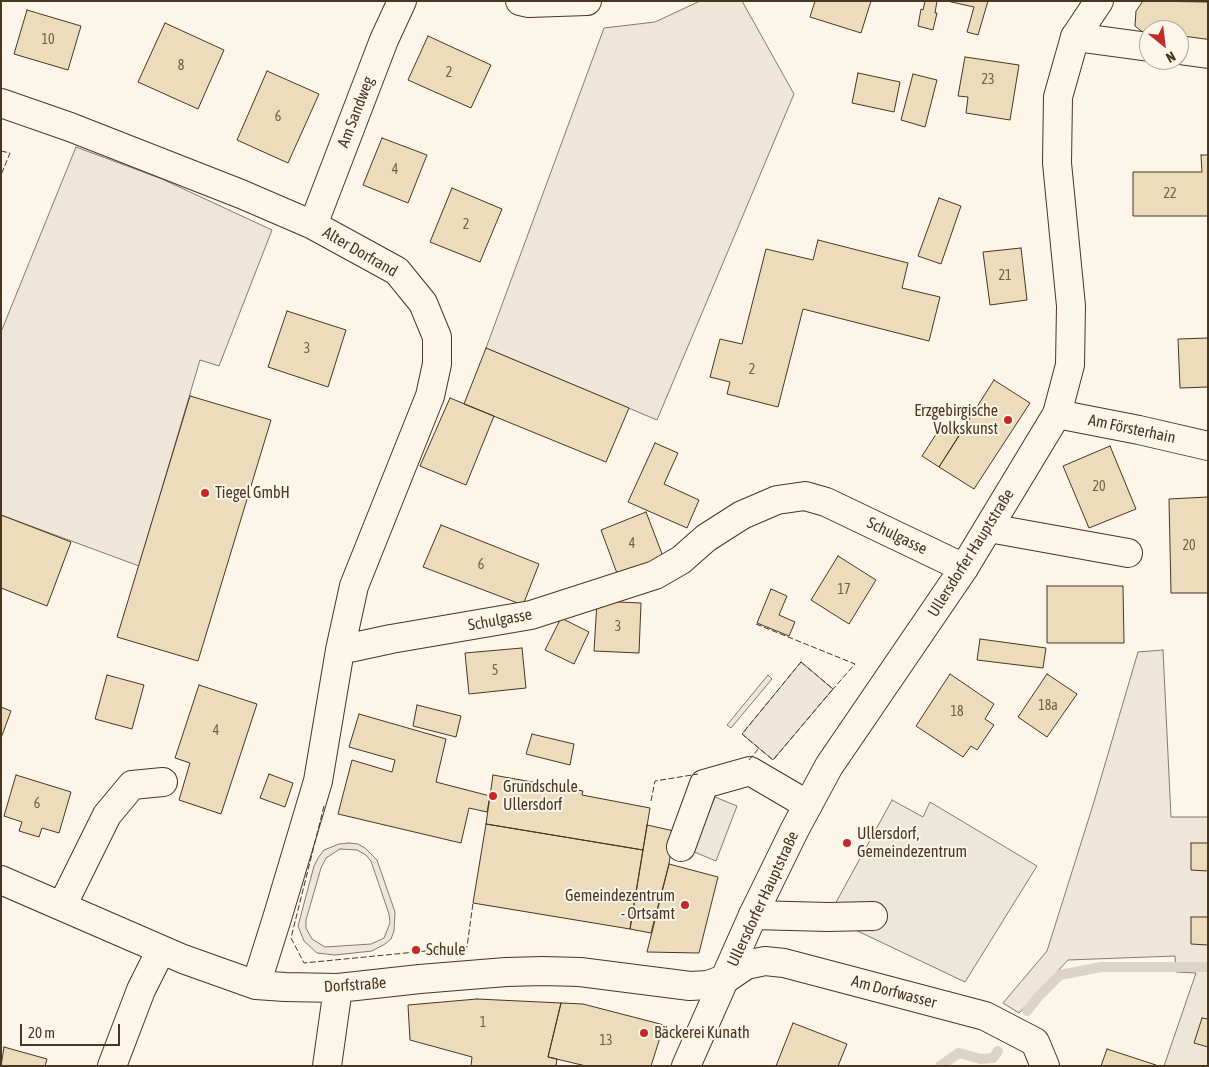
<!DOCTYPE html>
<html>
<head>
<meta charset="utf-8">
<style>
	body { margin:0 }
	#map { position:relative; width:1209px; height:1067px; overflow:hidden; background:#fbf6e9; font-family:"Asap Condensed",sans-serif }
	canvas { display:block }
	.frame { position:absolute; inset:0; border:2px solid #4a3520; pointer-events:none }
	.north { position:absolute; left:1139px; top:20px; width:50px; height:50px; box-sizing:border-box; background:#fbf6e9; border:1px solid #b4a999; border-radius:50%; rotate:151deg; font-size:14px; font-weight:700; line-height:20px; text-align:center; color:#4a3520 }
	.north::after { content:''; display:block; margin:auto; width:18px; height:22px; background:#c62828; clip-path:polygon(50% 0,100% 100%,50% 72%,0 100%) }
	.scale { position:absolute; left:20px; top:1024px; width:100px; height:22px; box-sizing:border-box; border:2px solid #4a3520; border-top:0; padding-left:6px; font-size:15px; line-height:18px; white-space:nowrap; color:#4a3520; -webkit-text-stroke:4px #fbf6e9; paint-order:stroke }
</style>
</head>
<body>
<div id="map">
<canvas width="1209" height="1067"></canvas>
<div class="frame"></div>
<div class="north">N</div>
<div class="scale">20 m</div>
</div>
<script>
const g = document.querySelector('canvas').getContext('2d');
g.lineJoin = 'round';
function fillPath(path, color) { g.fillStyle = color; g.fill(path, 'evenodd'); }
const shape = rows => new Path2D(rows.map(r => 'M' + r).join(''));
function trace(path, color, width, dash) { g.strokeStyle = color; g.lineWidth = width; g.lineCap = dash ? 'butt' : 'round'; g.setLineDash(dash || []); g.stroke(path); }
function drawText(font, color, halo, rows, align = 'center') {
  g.font = font + ' "Asap Condensed",sans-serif'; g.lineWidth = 4; g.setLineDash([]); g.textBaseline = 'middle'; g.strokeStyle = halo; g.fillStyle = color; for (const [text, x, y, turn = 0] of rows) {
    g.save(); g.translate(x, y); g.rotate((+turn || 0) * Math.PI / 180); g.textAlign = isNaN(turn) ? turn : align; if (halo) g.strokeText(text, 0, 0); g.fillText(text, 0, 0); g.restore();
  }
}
const green = shape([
	[700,1,742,1,794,94,657,420,486,348,604,28,655,22,700,1],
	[76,147,162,179,272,230,219,366,200,360,139,566,1,515,1,332,76,147],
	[1163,650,1171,817,1208,817,1208,1066,1164,1066,1196,973,1176,972,1175,956,1068,960,1019,1013,1003,1003,1047,951,1093,805,1138,652,1163,650],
	[801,662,833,689,773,760,742,734,801,662],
	[768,675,772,679,731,728,727,725,768,675],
	[349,843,358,844,365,848,377,860,395,912,394,931,391,939,385,944,372,951,335,955,317,953,304,941,298,926,314,866,318,858,324,850,339,844,349,843],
	[340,849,357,850,366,855,371,861,389,914,390,923,384,938,371,944,325,947,312,939,306,928,306,920,321,868,326,858,340,849]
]);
fillPath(green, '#ede6d9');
trace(green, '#887966', 1);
const parking = shape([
	[715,797,737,806,716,861,692,851,715,797],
	[892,800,923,817,930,802,1037,866,965,982,828,917,892,800]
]);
fillPath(parking, '#ede7d9');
trace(parking, '#887966', 1);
trace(shape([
	[1027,1011,1039,996,1060,975,1101,967,1208,967],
	[940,1066,959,1053,981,1059,993,1058,998,1051]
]), '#dcd4c6', 10);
const building = shape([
	[815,1,871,1,861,33,810,17,815,1],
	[925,1,937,1,935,13,937,13,933,30,918,26,921,9,923,10,925,1],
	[947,1,988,1,978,35,967,32,974,7,947,1],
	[1143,1,1208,2,1208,41,1179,37,1179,30,1149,30,1149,34,1145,34,1135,26,1136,11,1143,1],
	[27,10,81,26,68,70,14,54,27,10],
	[165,23,224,50,198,109,138,82,165,23],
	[428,36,491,65,471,108,408,80,428,36],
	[965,57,1019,65,1010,120,966,113,968,97,958,96,965,57],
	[267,71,319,94,288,163,237,140,267,71],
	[858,73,900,82,894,112,852,103,858,73],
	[913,74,937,80,925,127,901,120,913,74],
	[382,138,427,155,408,203,363,185,382,138],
	[1201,155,1208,155,1208,216,1133,216,1133,172,1202,172,1201,155],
	[452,188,502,209,480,262,430,242,452,188],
	[939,198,961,206,941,264,918,256,939,198],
	[818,240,908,263,902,288,940,297,929,341,803,309,778,407,727,394,730,382,710,377,720,339,742,344,766,249,813,260,818,240],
	[1021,248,1027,300,990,305,983,252,1021,248],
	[287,311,346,330,328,387,268,367,287,311],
	[1208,338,1208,387,1180,388,1178,339,1208,338],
	[486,348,629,408,606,462,464,404,486,348],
	[994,380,1030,403,974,489,939,467,994,380],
	[190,396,271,420,198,661,117,637,190,396],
	[450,398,494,416,466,485,420,466,450,398],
	[942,425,959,436,939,467,922,456,942,425],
	[655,443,678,453,664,484,699,500,687,528,628,502,655,443],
	[1110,446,1136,509,1089,528,1063,466,1110,446],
	[1208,497,1208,593,1171,593,1169,499,1208,497],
	[646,512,664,559,618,576,601,530,646,512],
	[1,515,71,542,47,606,1,588,1,515],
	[441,525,539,564,523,605,423,567,441,525],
	[838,556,876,580,849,624,811,600,838,556],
	[1047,586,1123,586,1124,643,1047,643,1047,586],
	[771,589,787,596,779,615,795,622,789,636,757,623,771,589],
	[597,601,641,603,639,653,594,651,597,601],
	[561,618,589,632,574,664,545,650,561,618],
	[980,639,1046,648,1043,668,977,660,980,639],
	[522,648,526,688,469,694,465,653,522,648],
	[950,674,994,704,985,719,994,725,977,750,971,746,963,757,916,726,950,674],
	[1047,674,1077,694,1047,737,1018,717,1047,674],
	[107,675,144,685,132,729,95,719,107,675],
	[199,685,257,704,221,814,179,800,190,763,175,758,199,685],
	[417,705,461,716,456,737,413,726,417,705],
	[1,707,11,711,1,738,1,707],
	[359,714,446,739,436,782,490,796,487,812,469,808,461,843,338,814,352,760,392,772,395,760,349,747,359,714],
	[532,734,574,744,570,765,526,754,532,734],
	[269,774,293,783,285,807,260,798,269,774],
	[16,775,71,792,59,833,42,828,39,837,19,831,22,822,4,816,16,775],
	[493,775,583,791,582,795,650,808,643,850,486,824,493,775],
	[486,824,643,850,630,929,473,903,486,824],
	[647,825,674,831,669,864,651,933,630,929,647,825],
	[1191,843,1208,843,1208,871,1191,870,1191,843],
	[669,864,718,877,699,953,647,952,669,864],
	[1191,917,1208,917,1208,945,1191,944,1191,917],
	[477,999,561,1003,548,1057,557,1059,556,1066,471,1066,472,1057,410,1040,408,1005,477,999],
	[561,1003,583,1004,664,1025,651,1066,586,1066,548,1057,561,1003],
	[1202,1018,1208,1019,1208,1047,1194,1043,1202,1018],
	[793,1023,847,1044,838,1066,776,1066,793,1023],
	[4,1047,47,1059,45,1066,1,1066,4,1047],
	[1107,1049,1156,1065,1156,1066,1101,1066,1107,1049]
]);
fillPath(building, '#ecdcbc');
trace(building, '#4a3520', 1);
const minor = shape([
	[520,1,529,3,587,1],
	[1075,37,1149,47],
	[1179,50,1208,54],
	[1,103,70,127,241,194,313,225,397,271,423,303,437,337,437,364,430,396,354,586,340,650,318,781,278,915,256,985],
	[313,225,384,40,402,1],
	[1057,414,1139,430,1208,446],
	[989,528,1128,553],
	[340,650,391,639,531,615,655,575,681,560,706,538,742,515,777,500,805,496,826,502,964,568],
	[681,847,704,784,750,771,808,805],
	[1,880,183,959,256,985,285,987,338,988,420,979,506,972,543,971,580,972,690,986,708,985,727,978,746,965,765,961,784,963,985,1016,1035,1042,1045,1066],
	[62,906,107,815,132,785,163,782],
	[753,915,828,917,873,916],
	[112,1066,141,990,161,950],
	[327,1066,338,988]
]);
const major = shape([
	[686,1066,753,915,795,829,829,766,964,568,1057,414,1070,365,1071,306,1057,163,1058,97,1075,37,1099,1]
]);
trace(minor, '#4a3520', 30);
trace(major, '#4a3520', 30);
trace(minor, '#fbf6e9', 28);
trace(major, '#fbf6e9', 28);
trace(shape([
	[1,151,10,153,1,175],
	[756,624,855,664,833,689],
	[801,662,833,689,773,760,742,734,801,662],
	[749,760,759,748],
	[651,801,655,781,698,774],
	[324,806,291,938,304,963,467,947,473,903]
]), '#4a3520', 1, [6, 2.5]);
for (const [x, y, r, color] of [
	[1008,420,5,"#c62828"],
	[205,493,5,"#c62828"],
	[493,796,5,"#c62828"],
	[847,843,5,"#c62828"],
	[685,905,5,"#c62828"],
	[416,950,5,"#c62828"],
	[644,1033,5,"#c62828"]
]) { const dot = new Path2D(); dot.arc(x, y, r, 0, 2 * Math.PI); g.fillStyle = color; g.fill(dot); trace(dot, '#fbf6e9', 2); }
drawText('14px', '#725f47', null, [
	["10",48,40],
	["8",181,66],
	["2",449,73],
	["23",988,80],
	["6",278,117],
	["4",395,170],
	["22",1170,194],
	["2",466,225],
	["21",1005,276],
	["3",307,349],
	["2",752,370],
	["20",1099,487],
	["4",632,544],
	["20",1189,546],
	["6",481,565],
	["17",844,590],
	["3",618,627],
	["5",495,671],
	["18a",1048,706],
	["18",957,712],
	["4",216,731],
	["6",37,804],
	["1",483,1023],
	["13",606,1041]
]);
drawText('16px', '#4a3520', '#fbf6e9', [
	["Am Sandweg",356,112,-69],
	["Alter Dorfrand",360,252,30],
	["Am Försterhain",1132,429,12],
	["Schulgasse",897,536,26],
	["Ullersdorfer Hauptstraße",971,553,-58],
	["Schulgasse",500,620,-10],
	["Ullersdorfer Hauptstraße",763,899,-65],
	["Dorfstraße",355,985,-4],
	["Am Dorfwasser",894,992,15]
]);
drawText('16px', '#4a3520', '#fbf6e9', [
	["Erzgebirgische",998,411,"right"],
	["Volkskunst",998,429,"right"],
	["Tiegel GmbH",215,493],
	["Grundschule",503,787],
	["Ullersdorf",503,805],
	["Ullersdorf,",857,834],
	["Gemeindezentrum",857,852],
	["Gemeindezentrum",675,896,"right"],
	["- Ortsamt",675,914,"right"],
	["Schule",426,950],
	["Bäckerei Kunath",654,1033]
], 'left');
</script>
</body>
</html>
